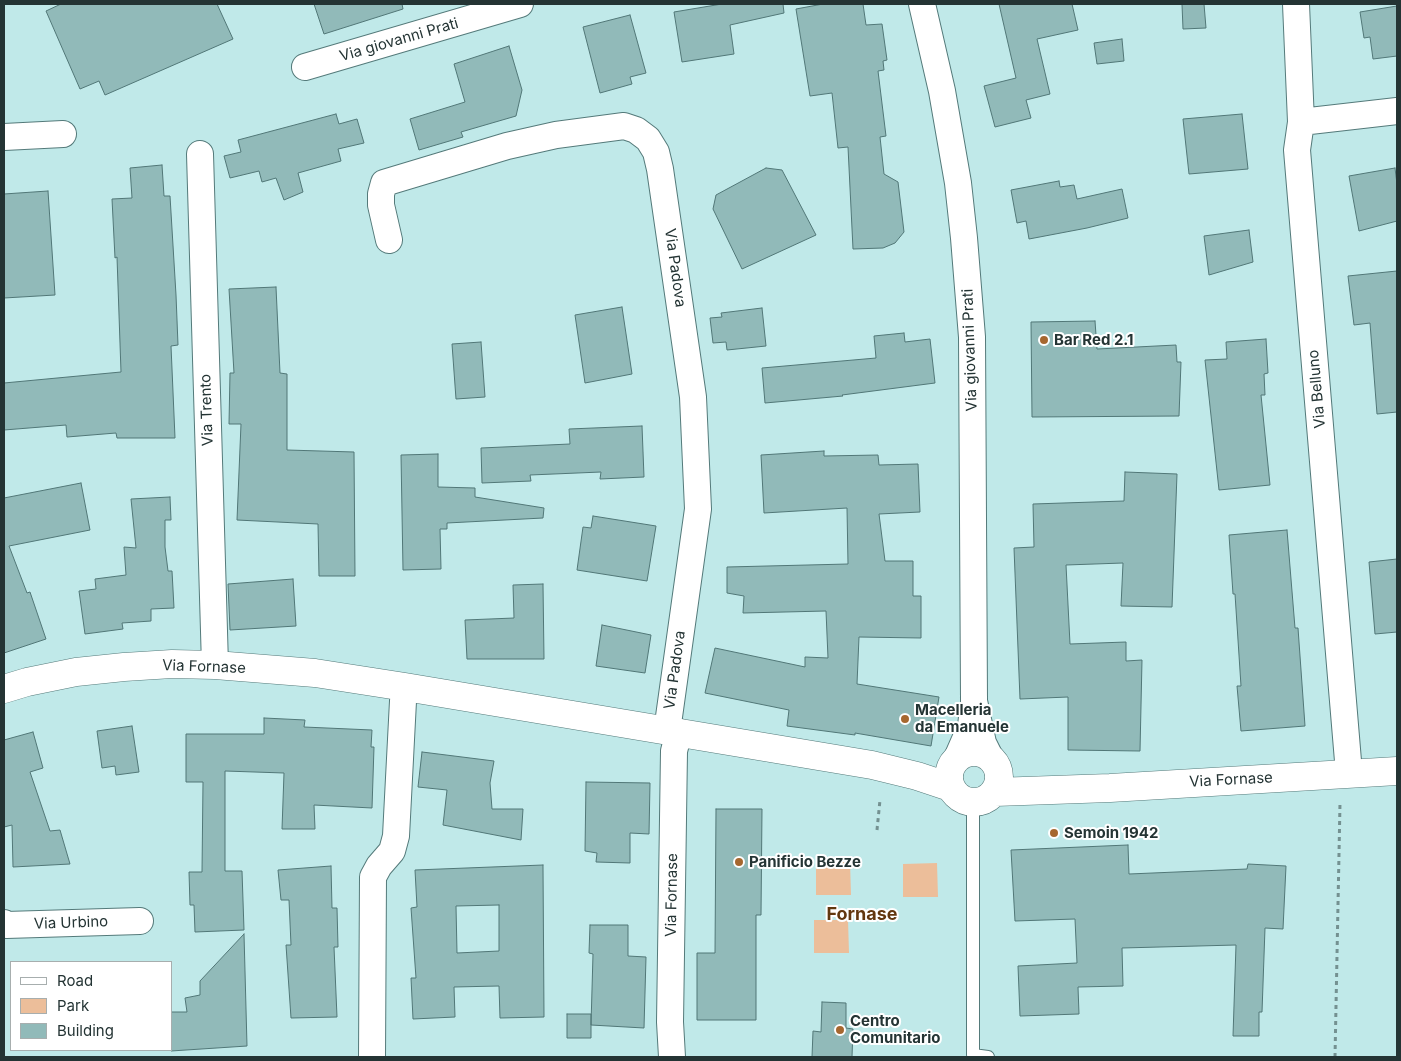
<!DOCTYPE html>
<html>
<head>
<meta charset="utf-8">
<style>
	body { margin:0 }
	#map { position:relative; width:1401px; height:1061px; overflow:hidden; background:#c0e9e9; font-family:Inter,sans-serif }
	canvas { display:block }
	.frame { position:absolute; inset:0; border:5px solid #243434; pointer-events:none }
	.legend { position:absolute; left:10px; top:961px; width:162px; height:90px; box-sizing:border-box; background:#fff; border:1px solid #a7aeae; margin:0; padding:6px 9px; list-style:none; font-size:15px; color:#243434 }
	.legend li { display:flex; align-items:center; gap:10px; height:25px }
	.legend b { width:25px; border:1px solid #a7aeae }
</style>
</head>
<body>
<div id="map">
<canvas width="1401" height="1061"></canvas>
<div class="frame"></div>
<ul class="legend">
<li><b style="height:6px;background:#fff"></b>Road</li>
<li><b style="height:14px;background:#ecbe9a"></b>Park</li>
<li><b style="height:14px;background:#91bab9"></b>Building</li>
</ul>
</div>
<script>
const g = document.querySelector('canvas').getContext('2d');
g.lineJoin = 'round';
function fillPath(path, color) { g.fillStyle = color; g.fill(path, 'evenodd'); }
const shape = rows => new Path2D(rows.map(r => 'M' + r).join(''));
function trace(path, color, width, dash) { g.strokeStyle = color; g.lineWidth = width; g.lineCap = dash ? 'butt' : 'round'; g.setLineDash(dash || []); g.stroke(path); }
function drawText(font, color, halo, rows, align = 'center') {
  g.font = font + ' Inter,sans-serif'; g.lineWidth = 4; g.setLineDash([]); g.textBaseline = 'middle'; g.strokeStyle = halo; g.fillStyle = color; for (const [text, x, y, turn = 0] of rows) {
    g.save(); g.translate(x, y); g.rotate((+turn || 0) * Math.PI / 180); g.textAlign = isNaN(turn) ? turn : align; if (halo) g.strokeText(text, 0, 0); g.fillText(text, 0, 0); g.restore();
  }
}
fillPath(shape([
	[816,862,850,862,851,895,816,895],
	[937,863,938,897,903,897,903,864],
	[814,920,848,920,849,953,814,953]
]), '#ecbe9a');
const building = shape([
	[61,4,217,4,233,39,105,95,99,81,80,89,46,11,61,4],
	[314,4,402,4,403,9,324,34,314,4],
	[722,4,783,4,784,13,730,25,734,54,682,62,674,12,722,4],
	[823,4,863,4,866,25,882,24,887,60,883,61,884,70,878,71,886,136,880,137,884,174,898,182,904,232,895,243,883,248,853,249,848,147,838,148,832,93,810,96,796,9,823,4],
	[999,4,1072,4,1078,30,1037,39,1050,94,1026,100,1031,118,995,127,984,86,1016,78,999,4],
	[1182,4,1204,4,1206,28,1183,29,1182,4],
	[1397,6,1397,56,1373,59,1370,37,1364,38,1360,12,1397,6],
	[630,15,646,73,630,77,632,84,600,93,583,27,630,15],
	[1122,39,1124,61,1097,64,1094,43,1122,39],
	[509,46,522,90,516,116,461,132,463,137,419,150,410,119,465,102,454,64,509,46],
	[336,114,339,124,357,119,364,143,338,149,341,161,298,173,303,192,284,200,276,178,262,182,259,171,230,178,224,156,241,152,238,140,336,114],
	[1242,114,1248,169,1189,174,1183,119,1242,114],
	[162,165,164,196,170,196,176,295,178,345,171,346,175,438,117,438,116,433,67,437,66,425,4,430,4,383,121,372,117,257,115,258,112,199,132,198,130,168,162,165],
	[766,168,782,170,816,235,742,269,713,209,716,195,766,168],
	[1395,168,1397,184,1397,221,1359,231,1349,176,1395,168],
	[1059,181,1060,187,1074,185,1077,199,1122,189,1128,218,1087,228,1029,239,1026,221,1017,223,1011,190,1059,181],
	[48,191,55,295,4,298,4,194,48,191],
	[1249,230,1253,262,1209,275,1204,236,1249,230],
	[1397,271,1397,412,1377,414,1370,323,1354,325,1348,276,1397,271],
	[276,287,280,373,287,374,287,450,354,452,355,576,319,576,318,524,237,520,241,424,229,424,230,373,234,373,229,289,276,287],
	[622,307,632,374,585,383,575,315,622,307],
	[762,308,766,346,727,350,726,342,713,343,710,318,722,317,721,313,762,308],
	[1095,321,1097,349,1176,345,1177,362,1181,362,1179,416,1032,417,1031,322,1095,321],
	[904,333,905,342,930,339,935,383,842,395,843,396,765,403,762,368,876,358,874,336,904,333],
	[1266,339,1268,373,1264,374,1265,395,1261,395,1270,485,1219,490,1205,360,1227,359,1226,342,1266,339],
	[481,342,485,397,456,399,452,344,481,342],
	[642,426,644,477,600,479,601,472,530,475,531,481,482,483,481,448,570,444,569,429,642,426],
	[824,451,824,456,878,455,879,465,918,464,920,512,879,514,885,561,913,561,913,596,921,596,921,638,859,637,857,684,939,697,931,746,855,733,855,735,787,726,789,710,705,693,715,648,805,667,805,657,828,658,826,611,743,613,744,596,727,593,727,567,848,564,847,508,764,513,761,455,824,451],
	[438,454,438,487,475,488,475,497,544,508,543,518,447,523,447,529,440,529,441,569,403,570,401,455,438,454],
	[1125,472,1177,474,1172,607,1121,606,1123,563,1066,565,1070,644,1126,642,1126,661,1142,660,1140,751,1068,750,1068,697,1020,699,1014,548,1034,547,1033,504,1124,501,1125,472],
	[81,483,90,530,9,546,27,593,30,592,46,639,4,653,4,498,81,483],
	[170,497,171,520,165,520,165,547,168,571,172,571,174,608,151,609,151,621,122,623,123,629,85,634,79,591,96,589,95,579,126,575,124,547,136,548,131,499,170,497],
	[593,516,656,526,647,581,577,570,583,527,591,528,593,516],
	[1287,530,1295,628,1298,628,1305,726,1241,731,1237,686,1241,686,1235,594,1233,594,1229,535,1287,530],
	[1397,559,1397,632,1375,634,1369,562,1397,559],
	[293,579,296,626,230,630,228,584,293,579],
	[543,584,544,659,467,659,465,620,514,618,513,585,543,584],
	[602,625,651,635,645,673,596,666,602,625],
	[264,718,305,720,304,727,372,730,371,747,374,747,372,808,314,805,315,829,282,829,284,773,225,771,225,871,242,871,244,930,195,932,194,905,190,905,189,872,202,872,203,782,186,782,186,734,264,734,264,718],
	[132,726,139,772,116,775,115,766,102,768,97,731,132,726],
	[33,732,43,768,30,772,50,831,60,830,70,864,13,867,12,825,4,827,4,740,33,732],
	[422,752,494,761,490,783,492,809,523,809,521,840,443,825,447,790,418,787,422,752],
	[586,782,650,783,649,834,630,833,630,863,596,862,597,853,585,851,586,782],
	[716,809,762,809,761,915,756,915,756,1020,697,1020,697,953,715,953,716,809],
	[1128,845,1129,874,1247,869,1248,864,1286,866,1283,929,1265,928,1262,1012,1259,1012,1259,1036,1233,1036,1236,945,1122,948,1123,986,1078,987,1079,1014,1020,1016,1018,966,1077,963,1075,919,1015,921,1011,850,1128,845],
	[543,865,544,1017,500,1018,499,986,454,987,455,1017,413,1019,411,978,416,978,411,908,417,907,415,870,543,865],
	[499,905,499,951,457,953,456,906,499,905],
	[331,866,332,908,337,908,338,947,334,947,337,1017,291,1018,286,945,291,945,289,900,281,900,278,870,331,866],
	[590,925,628,925,628,956,646,957,644,1028,591,1025,593,954,589,953,590,925],
	[244,934,247,1046,171,1051,171,1012,187,1012,185,998,200,995,200,981,244,934],
	[822,1002,846,1003,846,1028,853,1029,852,1057,812,1057,813,1031,821,1032,822,1002],
	[567,1014,591,1014,591,1038,567,1038,567,1014]
]);
fillPath(building, '#91bab9');
trace(building, '#517777', 1);
const lane = shape([
	[973,803,973,1055,988,1057]
]);
const street = shape([
	[922,4,942,91,958,183,964,238,972,337,974,701,983,743,990,757],
	[1296,4,1301,122,1297,150,1349,773],
	[305,67,520,4],
	[1301,122,1397,111],
	[4,137,63,134],
	[200,154,215,665],
	[389,240,381,205,381,194,384,183,507,146,556,135,624,126,636,130,648,139,656,152,660,169,693,397,698,509,667,731],
	[957,758,971,726,973,709],
	[4,923,6,925,140,921],
	[372,1057,373,877,379,866,392,851,396,836,403,701,405,687],
	[672,1057,670,1022,674,751,679,732]
]);
const secondary = shape([
	[4,689,27,682,76,672,124,667,172,664,215,665,315,673,405,687,872,765,917,776,950,787],
	'949 777a25 25 0 1 1 50 0a25 25 0 1 1-50 0Z',
	[995,792,1110,788,1397,771]
]);
trace(lane, '#547a7a', 14);
trace(street, '#547a7a', 28);
trace(secondary, '#547a7a', 29);
trace(shape([
	[877,830,880,800],
	[1335,1057,1340,803]
]), '#749191', 3, [4, 4]);
trace(lane, '#fff', 12);
trace(street, '#fff', 26);
trace(secondary, '#fff', 28);
for (const [x, y, r, color] of [
	[1044,340,5,"#a6672f"],
	[905,719,5,"#a6672f"],
	[1054,833,5,"#a6672f"],
	[739,862,5,"#a6672f"],
	[840,1030,5,"#a6672f"]
]) { const dot = new Path2D(); dot.arc(x, y, r, 0, 2 * Math.PI); g.fillStyle = color; g.fill(dot); trace(dot, '#fff', 2); }
drawText('15px', '#243434', '#fff', [
	["Via giovanni Prati",399,40,-16],
	["Via Padova",675,268,82],
	["Via giovanni Prati",970,350,-92],
	["Via Belluno",1317,389,-95],
	["Via Trento",207,410,-92],
	["Via Fornase",204,667,2],
	["Via Padova",675,670,-82],
	["Via Fornase",1231,780,-3],
	["Via Fornase",672,895,-89],
	["Via Urbino",71,923,-2]
]);
drawText('bold 15px', '#243434', '#fff', [
	["Bar Red 2.1",1054,340],
	["Macelleria",915,710],
	["da Emanuele",915,727],
	["Semoin 1942",1064,833],
	["Panificio Bezze",749,862],
	["Centro",850,1021],
	["Comunitario",850,1038]
], 'left');
drawText('bold 18px', '#62370f', '#fff', [
	["Fornase",862,915]
]);
</script>
</body>
</html>
